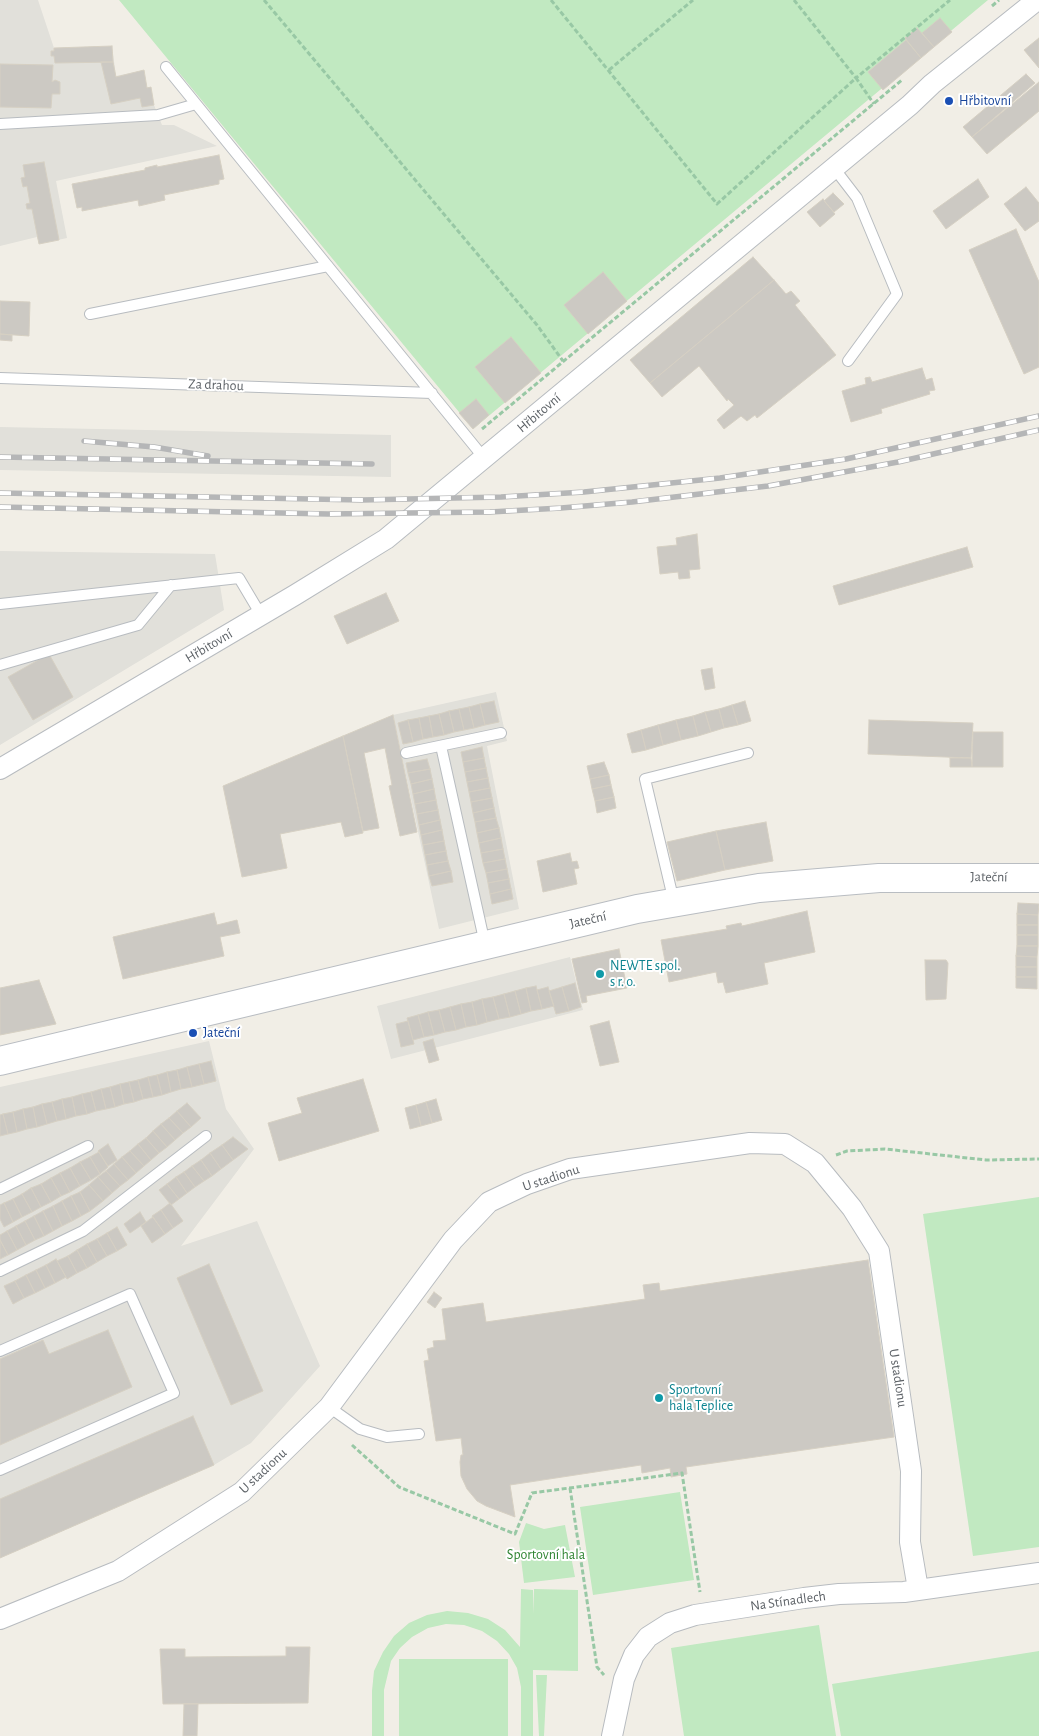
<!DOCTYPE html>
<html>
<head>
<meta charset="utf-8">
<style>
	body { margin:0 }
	canvas { display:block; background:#f1eee6 }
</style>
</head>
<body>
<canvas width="1039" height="1736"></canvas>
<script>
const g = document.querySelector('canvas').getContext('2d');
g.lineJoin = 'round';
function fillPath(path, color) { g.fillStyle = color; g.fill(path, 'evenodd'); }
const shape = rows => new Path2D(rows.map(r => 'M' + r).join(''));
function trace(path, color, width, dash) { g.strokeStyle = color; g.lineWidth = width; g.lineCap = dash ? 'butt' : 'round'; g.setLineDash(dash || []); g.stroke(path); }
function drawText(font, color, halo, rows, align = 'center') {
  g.font = font + ' "Alegreya Sans",sans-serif'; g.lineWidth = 4; g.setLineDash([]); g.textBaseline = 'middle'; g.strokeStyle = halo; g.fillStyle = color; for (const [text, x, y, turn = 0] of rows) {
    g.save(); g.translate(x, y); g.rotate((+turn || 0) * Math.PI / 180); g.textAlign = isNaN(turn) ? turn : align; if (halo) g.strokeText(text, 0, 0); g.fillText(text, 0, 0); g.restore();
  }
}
fillPath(shape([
	[0,0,38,0,54,48,112,46,116,76,144,70,147,87,151,87,154,105,162,125,174,125,217,146,56,181,67,238,39,244,37,237,0,246],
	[0,427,391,435,391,477,0,470],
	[0,551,215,554,224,610,0,745],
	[496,692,507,741,487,746,519,909,439,929,393,715],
	[570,957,583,1010,391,1059,377,1006],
	[209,1041,226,1109,254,1149,181,1246,257,1221,320,1366,251,1443,214,1465,0,1558,0,1087]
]), '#e1e0da');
fillPath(shape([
	[119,0,988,0,473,429],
	[1039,1197,1039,1547,973,1556,923,1214],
	[680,1492,694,1580,593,1595,580,1507],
	[526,1523,544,1529,565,1525,575,1577,524,1583,519,1542],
	[521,1589,533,1590,534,1614,534,1589,578,1590,578,1671,533,1670,533,1736,521,1736,521,1687,517,1668,509,1654,497,1641,482,1631,464,1625,446,1624,428,1628,412,1637,400,1648,391,1661,384,1690,384,1736,372,1736,372,1691,374,1671,383,1652,394,1636,409,1623,427,1615,447,1611,468,1613,488,1619,505,1630,520,1647],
	[819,1625,836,1736,684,1736,671,1648],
	[1039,1651,1039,1736,841,1736,832,1684],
	[399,1659,508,1659,508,1736,399,1736],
	[536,1675,547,1675,544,1736,539,1736]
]), '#c1e9c1');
const building = shape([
	[940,18,952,32,934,47,922,33,940,18],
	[917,28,934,47,921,58,905,38,917,28],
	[1039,38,1039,68,1024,50,1039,38],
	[906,40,921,58,883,90,868,72,906,40],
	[112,46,113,62,55,63,54,56,51,56,51,51,54,51,54,48,112,46],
	[101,62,113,62,116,77,144,70,147,88,151,87,154,105,142,107,140,98,111,104,101,62],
	[0,64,53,65,52,82,55,80,60,82,60,94,52,94,51,108,0,107,0,64],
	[1026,74,1035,83,972,137,963,127,1026,74],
	[1039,82,1039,111,987,154,972,137,1039,82],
	[219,155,224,179,219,180,219,184,164,195,165,200,139,206,138,200,82,211,82,207,77,208,72,184,145,170,145,168,157,165,157,167,219,155],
	[44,162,59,240,39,244,32,209,27,209,26,204,30,203,27,186,23,187,21,178,25,177,23,165,44,162],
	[978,179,989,197,946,229,933,211,978,179],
	[1026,187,1039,203,1039,221,1025,231,1004,204,1026,187],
	[833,193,844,204,834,212,824,201,833,193],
	[823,199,835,214,820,227,807,212,823,199],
	[1016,229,1039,282,1039,367,1024,374,969,250,1016,229],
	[753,257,774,280,650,383,630,360,753,257],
	[603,272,627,301,588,334,564,305,603,272],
	[774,280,786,294,791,291,800,301,795,305,836,355,757,418,755,415,747,421,741,416,724,429,717,420,734,405,728,399,727,401,699,366,662,397,650,383,774,280],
	[0,301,30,302,29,336,0,334,0,301],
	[0,334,12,335,12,341,0,340,0,334],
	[511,337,541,373,505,403,475,367,511,337],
	[922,368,926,380,932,378,935,390,929,391,930,394,881,409,882,413,851,422,842,391,866,384,865,378,870,377,872,382,922,368],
	[476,399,489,415,473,429,459,413,476,399],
	[697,534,700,569,689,570,690,578,679,579,678,572,660,574,657,547,677,545,676,538,697,534],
	[967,547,973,567,839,605,833,586,967,547],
	[386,593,399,621,347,644,334,616,386,593],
	[49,654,73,697,33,720,8,677,49,654],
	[712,668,715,688,705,690,701,670,712,668],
	[494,701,499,722,485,725,480,704,494,701],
	[745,701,751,721,738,725,732,705,745,701],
	[480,704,485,725,474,728,469,707,480,704],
	[732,705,738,725,724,728,719,709,732,705],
	[469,707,474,728,464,730,459,709,469,707],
	[459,709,464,730,454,732,449,711,459,709],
	[719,709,724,728,711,732,705,712,719,709],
	[449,711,454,732,444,735,439,714,449,711],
	[705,712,711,732,698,736,693,716,705,712],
	[439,714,444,735,433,737,429,716,439,714],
	[393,715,417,832,400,836,389,786,392,785,385,748,364,753,379,828,363,831,343,736,393,715],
	[429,716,433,737,423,739,419,718,429,716],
	[693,716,698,736,681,740,676,720,693,716],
	[419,718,423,739,413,742,408,720,419,718],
	[408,720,413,742,403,744,398,723,408,720],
	[676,720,681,740,663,745,658,725,676,720],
	[869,720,973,723,971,758,868,754,869,720],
	[658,725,663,745,646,750,641,730,658,725],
	[641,730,646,750,632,753,627,734,641,730],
	[973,732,1003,732,1003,767,972,767,973,732],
	[343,736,363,833,345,837,341,822,280,834,287,868,242,877,223,786,343,736],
	[482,747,484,758,463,762,461,752,482,747],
	[484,758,486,768,465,772,463,762,484,758],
	[950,758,971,758,972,767,950,767,950,758],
	[427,759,430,769,408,773,406,763,427,759],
	[604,762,609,775,590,779,587,766,604,762],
	[486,768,488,778,467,782,465,772,486,768],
	[430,769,432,779,411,784,408,773,430,769],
	[609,775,611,785,592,789,590,779,609,775],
	[488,778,490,788,469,792,467,782,488,778],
	[432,779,434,789,413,794,411,784,432,779],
	[611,785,614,797,595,801,592,789,611,785],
	[490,788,492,798,471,802,469,792,490,788],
	[434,789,436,800,415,804,413,794,434,789],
	[614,797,616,808,597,813,595,801,614,797],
	[492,798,494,808,473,813,471,802,492,798],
	[436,800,438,810,417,814,415,804,436,800],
	[494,808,496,818,475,822,473,813,494,808],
	[438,810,440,820,419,825,417,814,438,810],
	[496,818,499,828,477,833,475,822,496,818],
	[440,820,442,830,421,835,419,825,440,820],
	[766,822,773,861,725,870,716,831,766,822],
	[499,828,501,838,479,843,477,833,499,828],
	[442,830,444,841,423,845,421,835,442,830],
	[716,831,725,870,677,881,667,842,716,831],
	[501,838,503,849,481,853,479,843,501,838],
	[444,841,446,851,425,855,423,845,444,841],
	[503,849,505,859,483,863,481,853,503,849],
	[446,851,448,861,427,865,425,855,446,851],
	[570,853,572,862,577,861,579,868,574,869,577,884,543,892,537,861,570,853],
	[505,859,507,869,486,873,483,863,505,859],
	[448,861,451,871,429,876,427,865,448,861],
	[507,869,509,879,488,883,486,873,507,869],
	[451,871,453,882,432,886,429,876,451,871],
	[509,879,511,889,490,894,488,883,509,879],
	[511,889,513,899,492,904,490,894,511,889],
	[1018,903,1039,904,1038,915,1017,914,1018,903],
	[807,911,815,952,764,963,768,984,726,993,723,982,718,983,716,972,669,982,661,940,727,929,726,926,741,923,742,926,807,911],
	[214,913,217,925,237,920,240,933,220,937,224,956,123,979,113,937,214,913],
	[1017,914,1038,915,1038,925,1017,925,1017,914],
	[1017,925,1038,925,1038,935,1017,935,1017,925],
	[1017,935,1038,935,1038,946,1017,946,1017,935],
	[1017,946,1038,946,1037,957,1016,956,1017,946],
	[619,949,627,988,586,996,587,1002,582,1003,572,959,619,949],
	[1016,956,1037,957,1037,967,1016,967,1016,956],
	[925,960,946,960,948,963,946,999,926,1000,925,960],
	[1016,967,1037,967,1037,977,1016,977,1016,967],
	[1016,977,1037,977,1037,989,1016,988,1016,977],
	[39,980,56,1024,0,1035,0,988,39,980],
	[575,983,581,1007,569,1011,562,987,575,983],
	[536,986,542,1009,531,1011,526,988,536,986],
	[548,987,554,1006,542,1009,537,990,548,987],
	[562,987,569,1011,556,1014,549,991,562,987],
	[526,988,531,1011,521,1014,515,991,526,988],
	[515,991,521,1014,510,1017,504,994,515,991],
	[504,994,510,1017,499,1019,493,997,504,994],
	[493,997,499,1019,487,1022,482,999,493,997],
	[482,999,487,1022,477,1025,472,1002,482,999],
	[472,1002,477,1025,466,1027,461,1004,472,1002],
	[461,1004,466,1027,456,1030,450,1007,461,1004],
	[450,1007,456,1030,445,1032,439,1010,450,1007],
	[439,1010,445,1032,434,1035,428,1012,439,1010],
	[428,1012,434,1035,424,1037,418,1015,428,1012],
	[418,1015,424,1037,413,1040,407,1018,418,1015],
	[408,1021,414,1044,401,1047,396,1024,408,1021],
	[609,1021,619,1062,600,1066,590,1026,609,1021],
	[433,1039,439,1060,429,1063,423,1042,433,1039],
	[211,1061,216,1081,204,1084,199,1064,211,1061],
	[199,1064,204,1084,192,1087,187,1067,199,1064],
	[187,1067,192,1087,181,1089,177,1070,187,1067],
	[177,1070,181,1089,171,1092,167,1072,177,1070],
	[167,1072,171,1092,162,1095,157,1075,167,1072],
	[157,1075,162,1095,153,1097,148,1077,157,1075],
	[148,1077,153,1097,143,1099,138,1080,148,1077],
	[363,1079,379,1131,279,1161,268,1123,302,1113,297,1098,363,1079],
	[138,1080,143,1099,134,1102,129,1082,138,1080],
	[129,1082,134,1102,124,1104,120,1084,129,1082],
	[120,1084,124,1104,115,1107,110,1087,120,1084],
	[110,1087,115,1107,106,1109,101,1089,110,1087],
	[101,1089,106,1109,96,1111,91,1092,101,1089],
	[91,1092,96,1111,87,1114,82,1094,91,1092],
	[82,1094,87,1114,76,1116,72,1097,82,1094],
	[72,1097,76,1116,66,1119,62,1099,72,1097],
	[62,1099,66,1119,57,1121,52,1102,62,1099],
	[436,1099,442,1120,432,1123,426,1102,436,1099],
	[52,1102,57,1121,47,1124,42,1104,52,1102],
	[426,1102,432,1123,421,1126,416,1105,426,1102],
	[187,1103,201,1118,191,1127,177,1111,187,1103],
	[42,1104,47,1124,37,1127,33,1107,42,1104],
	[416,1105,421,1126,410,1129,405,1108,416,1105],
	[33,1107,37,1127,27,1129,23,1109,33,1107],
	[23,1109,27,1129,17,1132,13,1112,23,1109],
	[177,1111,191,1127,183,1133,169,1118,177,1111],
	[13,1112,17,1132,8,1134,3,1114,13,1112],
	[3,1114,8,1134,0,1136,0,1115,3,1114],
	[169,1118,183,1133,175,1140,161,1124,169,1118],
	[161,1124,175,1140,167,1147,153,1131,161,1124],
	[153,1131,167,1147,159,1153,146,1138,153,1131],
	[233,1137,248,1149,233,1160,222,1145,233,1137],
	[146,1138,159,1153,151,1160,138,1144,146,1138],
	[108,1144,117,1160,108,1166,98,1151,108,1144],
	[138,1144,151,1160,144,1166,130,1151,138,1144],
	[222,1145,233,1160,221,1169,210,1153,222,1145],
	[130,1151,144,1166,136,1173,122,1157,130,1151],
	[99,1152,108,1167,100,1174,90,1157,99,1152],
	[210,1153,221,1169,212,1176,201,1160,210,1153],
	[90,1157,100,1174,91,1180,80,1162,90,1157],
	[122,1157,136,1173,128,1180,114,1164,122,1157],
	[201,1160,212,1176,204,1181,192,1166,201,1160],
	[80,1162,91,1180,80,1186,70,1168,80,1162],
	[114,1164,128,1180,120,1186,106,1171,114,1164],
	[192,1166,204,1181,195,1187,184,1172,192,1166],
	[70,1168,80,1186,70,1192,60,1173,70,1168],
	[106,1171,120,1186,112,1193,98,1177,106,1171],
	[184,1172,195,1187,187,1193,176,1177,184,1172],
	[60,1173,70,1192,61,1196,51,1178,60,1173],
	[98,1177,112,1193,103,1201,89,1185,98,1177],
	[176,1177,187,1193,179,1199,167,1184,176,1177],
	[51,1178,61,1196,51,1202,41,1184,51,1178],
	[41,1184,51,1202,41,1207,31,1188,41,1184],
	[167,1184,179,1199,171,1205,159,1190,167,1184],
	[89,1185,103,1201,90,1211,80,1192,89,1185],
	[31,1188,41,1207,32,1212,22,1194,31,1188],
	[80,1192,90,1211,81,1216,71,1196,80,1192],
	[22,1194,32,1212,22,1217,13,1199,22,1194],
	[71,1196,81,1216,72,1221,62,1201,71,1196],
	[13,1199,22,1217,13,1222,4,1203,13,1199],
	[62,1201,72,1221,62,1226,53,1206,62,1201],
	[4,1203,13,1222,4,1227,0,1219,0,1205,4,1203],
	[170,1203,183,1221,173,1228,161,1210,170,1203],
	[53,1206,62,1226,53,1231,43,1211,53,1206],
	[161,1210,173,1228,165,1234,152,1216,161,1210],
	[43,1211,53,1231,44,1236,34,1216,43,1211],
	[140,1212,146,1222,130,1233,124,1224,140,1212],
	[34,1216,44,1236,35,1240,25,1221,34,1216],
	[153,1217,165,1234,152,1243,141,1226,153,1217],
	[25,1221,35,1240,26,1245,16,1226,25,1221],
	[16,1226,26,1245,17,1250,7,1231,16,1226],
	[117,1227,127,1245,117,1251,107,1233,117,1227],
	[7,1231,17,1250,8,1255,0,1240,0,1235,7,1231],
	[107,1233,117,1251,107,1256,97,1239,107,1233],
	[97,1239,107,1256,97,1262,87,1244,97,1239],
	[0,1240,8,1255,0,1259,0,1240],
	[87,1244,97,1262,87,1268,77,1250,87,1244],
	[77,1250,87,1268,77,1273,68,1256,77,1250],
	[68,1256,77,1273,67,1279,57,1261,68,1256],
	[56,1259,66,1277,55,1283,46,1265,56,1259],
	[868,1260,894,1437,686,1467,687,1474,671,1477,670,1468,642,1473,641,1465,510,1485,515,1517,486,1506,477,1501,467,1489,461,1476,460,1462,461,1455,463,1455,461,1438,436,1441,424,1361,429,1360,427,1349,434,1347,433,1341,446,1340,442,1309,483,1303,486,1322,645,1299,643,1285,659,1283,660,1291,868,1260],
	[209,1264,263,1391,231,1405,177,1278,209,1264],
	[46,1265,55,1283,45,1288,36,1270,46,1265],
	[36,1270,45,1288,35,1293,26,1275,36,1270],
	[26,1275,35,1293,24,1298,15,1281,26,1275],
	[15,1281,24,1298,13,1304,4,1286,15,1281],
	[434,1292,442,1298,435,1308,427,1302,434,1292],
	[108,1330,132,1387,0,1445,0,1359,43,1340,49,1354,108,1330],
	[193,1416,214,1465,0,1558,0,1499,193,1416],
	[286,1647,310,1647,308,1703,163,1704,160,1649,185,1649,185,1657,286,1656,286,1647],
	[184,1704,198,1704,197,1736,183,1736,184,1704]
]);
fillPath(building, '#ccc9c3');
trace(building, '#d6d0c3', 1);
const service = shape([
	[166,67,484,458],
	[0,124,158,115,196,104],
	[834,168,857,198,897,294,848,361],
	[90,314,328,266],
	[0,378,432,393],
	[0,604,239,578,261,615],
	[0,665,138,625,171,585],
	[441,746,485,944],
	[406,753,501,733],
	[674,902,645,779,748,753],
	[0,1189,88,1146],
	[0,1271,83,1231,206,1136],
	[0,1351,130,1294,174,1393,0,1470],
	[329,1407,360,1429,387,1437,419,1434]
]);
const minor = shape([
	[0,769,295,595,386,539,910,105,932,84,1037,0],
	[0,1619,118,1571,242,1492,329,1407,453,1240,489,1202,527,1184,570,1169,750,1143,785,1144,815,1163,852,1208,879,1251,911,1471,910,1542,918,1589],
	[612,1736,624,1679,634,1655,648,1637,670,1623,695,1615,804,1598,839,1594,904,1592,1039,1573]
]);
const secondary = shape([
	[0,1061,637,909,759,888,879,878,1039,878]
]);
trace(service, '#b8bcc0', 12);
trace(minor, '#b8bcc0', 22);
trace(secondary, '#b9bdc2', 30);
trace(shape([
	[264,0,537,325,563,361],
	[551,0,717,204,856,78,874,104],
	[794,0,856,78,950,0],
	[992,6,999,0],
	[609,70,693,0],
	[482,429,902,80],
	[836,1155,847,1151,885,1149,986,1160,1039,1159],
	[352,1445,399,1487,515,1534,532,1493,682,1473,700,1592],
	[570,1488,597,1667,604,1675]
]), '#98c8a5', 3, [5, 2.5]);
trace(service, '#fff', 10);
trace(minor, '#fff', 20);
trace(secondary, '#fff', 28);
const rail = shape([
	[84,441,154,447,208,456],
	[0,457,372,464],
	[0,493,362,500,501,497,584,492,720,478,846,459,1039,416],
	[0,507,328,514,490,512,561,508,632,502,768,486,898,462,1039,430]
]);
trace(rail, '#b5b6b7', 5.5);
trace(rail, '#fff', 4, [11]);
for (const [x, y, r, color] of [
	[949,101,5,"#1a4fb4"],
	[600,974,5,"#0f9aa8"],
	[193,1033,5,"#1a4fb4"],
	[659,1398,5,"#0f9aa8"]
]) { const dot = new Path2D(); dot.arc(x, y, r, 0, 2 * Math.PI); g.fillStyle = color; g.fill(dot); trace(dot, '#fff', 2); }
drawText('14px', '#164399', '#fff', [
	["Hřbitovní",959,101],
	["Jateční",203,1033]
], 'left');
drawText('14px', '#5d6267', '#fff', [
	["Za drahou",216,385,2],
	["Hřbitovní",539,413,-40],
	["Hřbitovní",209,646,-31],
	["Jateční",989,877,1],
	["Jateční",588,920,-13],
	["U stadionu",551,1178,-18],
	["U stadionu",898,1378,81],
	["U stadionu",263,1471,-43],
	["Na Stínadlech",788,1601,-8]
]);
drawText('14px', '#0d838f', '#fff', [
	["NEWTE spol.",610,966],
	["s r. o.",610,982],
	["Sportovní",669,1390],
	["hala Teplice",669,1406]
], 'left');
drawText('14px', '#2f8432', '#fff', [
	["Sportovní hala",546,1555]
]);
</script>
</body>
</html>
